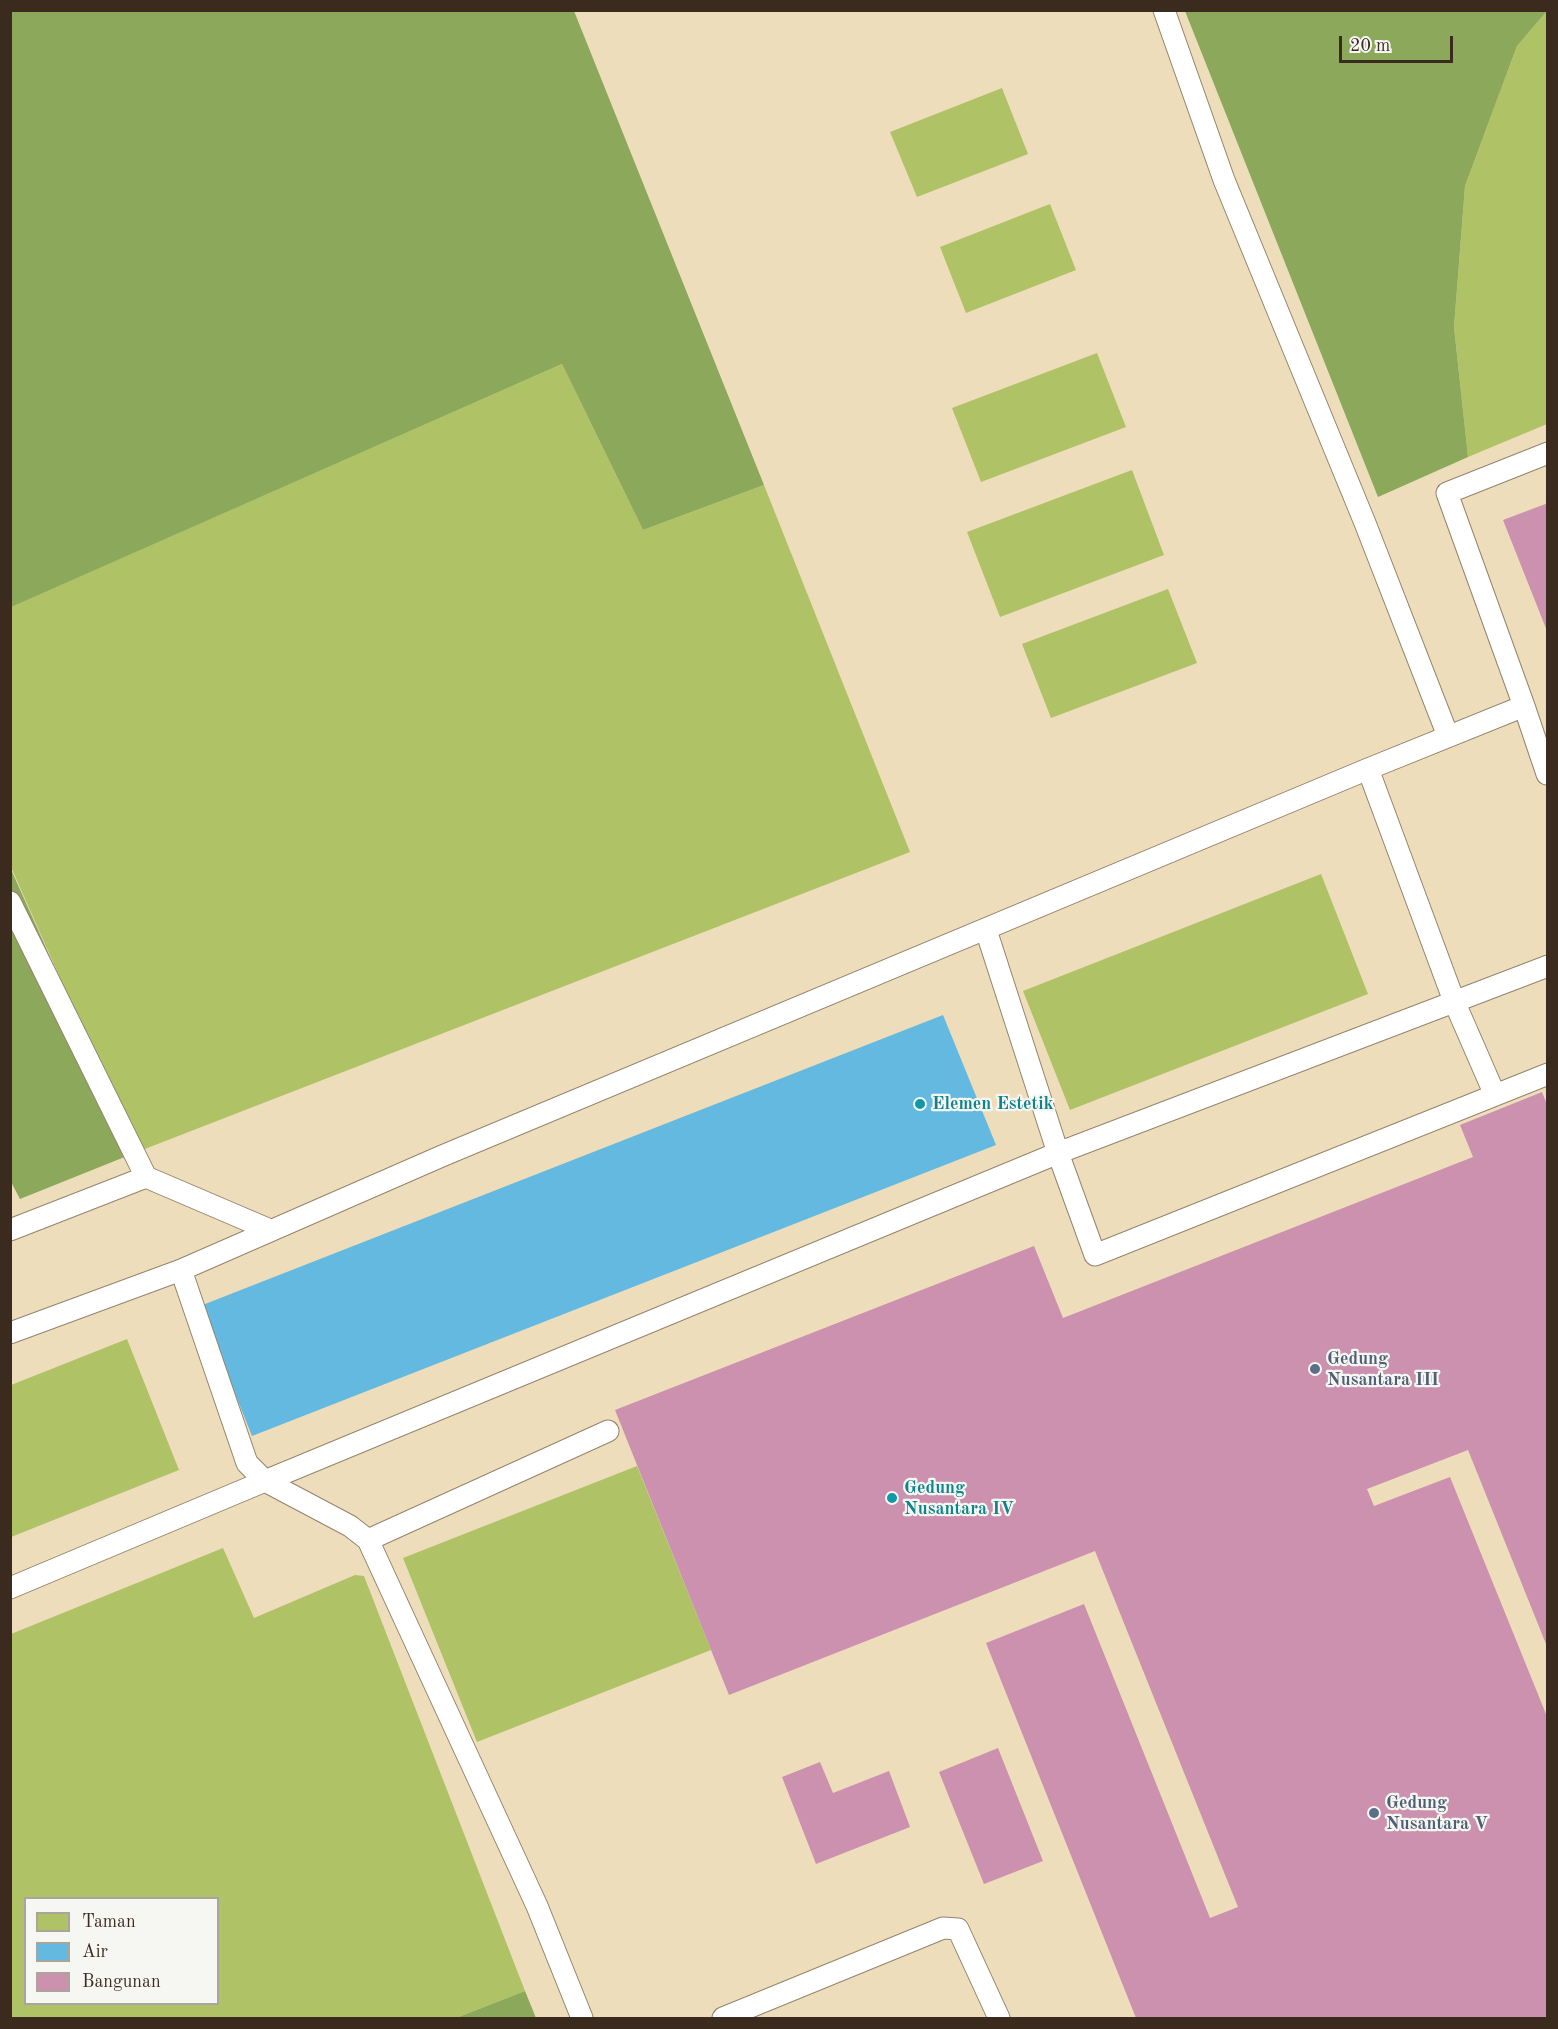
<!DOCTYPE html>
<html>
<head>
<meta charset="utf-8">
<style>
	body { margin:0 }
	#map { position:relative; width:1558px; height:2029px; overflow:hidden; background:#eeddba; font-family:"Old Standard TT",serif }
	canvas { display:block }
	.frame { position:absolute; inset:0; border:12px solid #3b2a1e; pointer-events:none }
	.legend { position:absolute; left:24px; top:1897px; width:195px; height:108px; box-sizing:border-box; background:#f6f6f2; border:2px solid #aba49d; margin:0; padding:8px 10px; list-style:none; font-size:18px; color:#3b2a1e }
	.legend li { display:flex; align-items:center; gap:12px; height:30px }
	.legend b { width:30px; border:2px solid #aba49d }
	.scale { position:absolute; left:1339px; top:36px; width:114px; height:27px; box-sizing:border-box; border:3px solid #3b2a1e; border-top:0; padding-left:8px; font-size:18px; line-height:21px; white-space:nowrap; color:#3b2a1e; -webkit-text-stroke:4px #f6f6f2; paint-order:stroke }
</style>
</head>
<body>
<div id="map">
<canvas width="1558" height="2029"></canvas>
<div class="frame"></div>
<ul class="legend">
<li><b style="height:16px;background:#afc266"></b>Taman</li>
<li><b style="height:16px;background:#64b9e0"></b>Air</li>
<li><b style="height:16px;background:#cb91ae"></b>Bangunan</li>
</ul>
<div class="scale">20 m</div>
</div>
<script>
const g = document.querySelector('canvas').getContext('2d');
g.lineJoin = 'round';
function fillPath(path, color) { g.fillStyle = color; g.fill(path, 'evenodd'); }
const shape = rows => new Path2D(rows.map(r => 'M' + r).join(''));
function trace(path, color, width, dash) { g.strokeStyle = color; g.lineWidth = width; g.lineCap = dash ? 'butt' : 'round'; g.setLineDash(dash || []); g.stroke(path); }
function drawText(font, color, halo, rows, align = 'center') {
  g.font = font + ' "Old Standard TT",serif'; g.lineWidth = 4.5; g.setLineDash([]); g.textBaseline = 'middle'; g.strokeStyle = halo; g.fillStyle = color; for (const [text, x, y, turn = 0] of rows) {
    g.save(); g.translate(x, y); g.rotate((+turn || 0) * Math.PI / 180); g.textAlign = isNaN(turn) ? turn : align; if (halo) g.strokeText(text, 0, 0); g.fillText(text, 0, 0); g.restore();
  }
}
fillPath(shape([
	[1547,11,1547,424,1468,457,1454,327,1465,186,1517,46],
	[1002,88,1028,154,917,197,890,132],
	[1050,204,1076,270,966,313,940,247],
	[1097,353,1126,427,981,482,952,408],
	[562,364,643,530,764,485,910,852,137,1152,11,867,10,607],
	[1132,470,1164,555,1000,617,967,532],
	[1168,589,1197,663,1051,718,1022,644],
	[1321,874,1368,994,1070,1110,1023,991],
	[127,1339,179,1470,11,1537,11,1385],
	[637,1466,711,1650,477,1742,403,1558],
	[223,1548,254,1618,355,1575,364,1576,525,1991,456,2018,11,2018,11,1634],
	[26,1898,218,1898,218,2004,26,2004]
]), '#afc266');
fillPath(shape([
	[11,10,574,11,764,485,643,530,562,364,11,607],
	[1185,11,1547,11,1517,46,1465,186,1454,327,1468,457,1378,497],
	[10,867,137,1152,20,1199,10,1180],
	[525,1991,536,2018,456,2018]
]), '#8ba85b');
fillPath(shape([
	[943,1015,996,1145,252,1436,200,1306]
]), '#64b9e0');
fillPath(shape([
	[1548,503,1548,631,1547,631,1503,520],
	[1542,1092,1548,1107,1548,1649,1468,1450,1367,1489,1374,1506,1450,1477,1548,1719,1548,2018,1136,2018,986,1643,1084,1604,1210,1918,1238,1907,1095,1551,729,1695,615,1410,1034,1246,1063,1318,1473,1157,1460,1125],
	[998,1748,1043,1861,984,1884,939,1772],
	[820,1762,833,1793,889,1771,910,1827,816,1864,782,1777]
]), '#cb91ae');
const service = shape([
	[1164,10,1224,180,1365,523,1448,736],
	[1524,706,1447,493,1548,453],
	[1368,769,1454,1001,1495,1095],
	[10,902,146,1177,270,1230],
	[986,930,1058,1153,1095,1255,1548,1074],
	[10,1230,146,1177],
	[181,1270,247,1463,265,1481,1058,1153,1548,966],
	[10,1333,181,1270,442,1156,1368,769,1524,706,1547,774],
	[368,1540,608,1431],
	[10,1588,265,1481,350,1526,368,1540,537,1906,582,2018],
	[723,2018,943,1928,958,1929,999,2018]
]);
trace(service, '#94846c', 23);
trace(service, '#fff', 21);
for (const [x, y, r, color] of [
	[920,1104,6,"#0f9aa8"],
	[1315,1369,6,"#5c6f8a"],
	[892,1498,6,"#0f9aa8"],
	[1374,1813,6,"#5c6f8a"]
]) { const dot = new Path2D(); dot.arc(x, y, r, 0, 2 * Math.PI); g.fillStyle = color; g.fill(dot); trace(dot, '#f6f6f2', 2); }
drawText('bold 18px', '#0d838f', '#f6f6f2', [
	["Elemen Estetik",932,1104],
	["Gedung",904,1488],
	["Nusantara IV",904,1509]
], 'left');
drawText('bold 18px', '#4e5e75', '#f6f6f2', [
	["Gedung",1327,1359],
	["Nusantara III",1327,1380],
	["Gedung",1386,1803],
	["Nusantara V",1386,1824]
], 'left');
</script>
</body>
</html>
